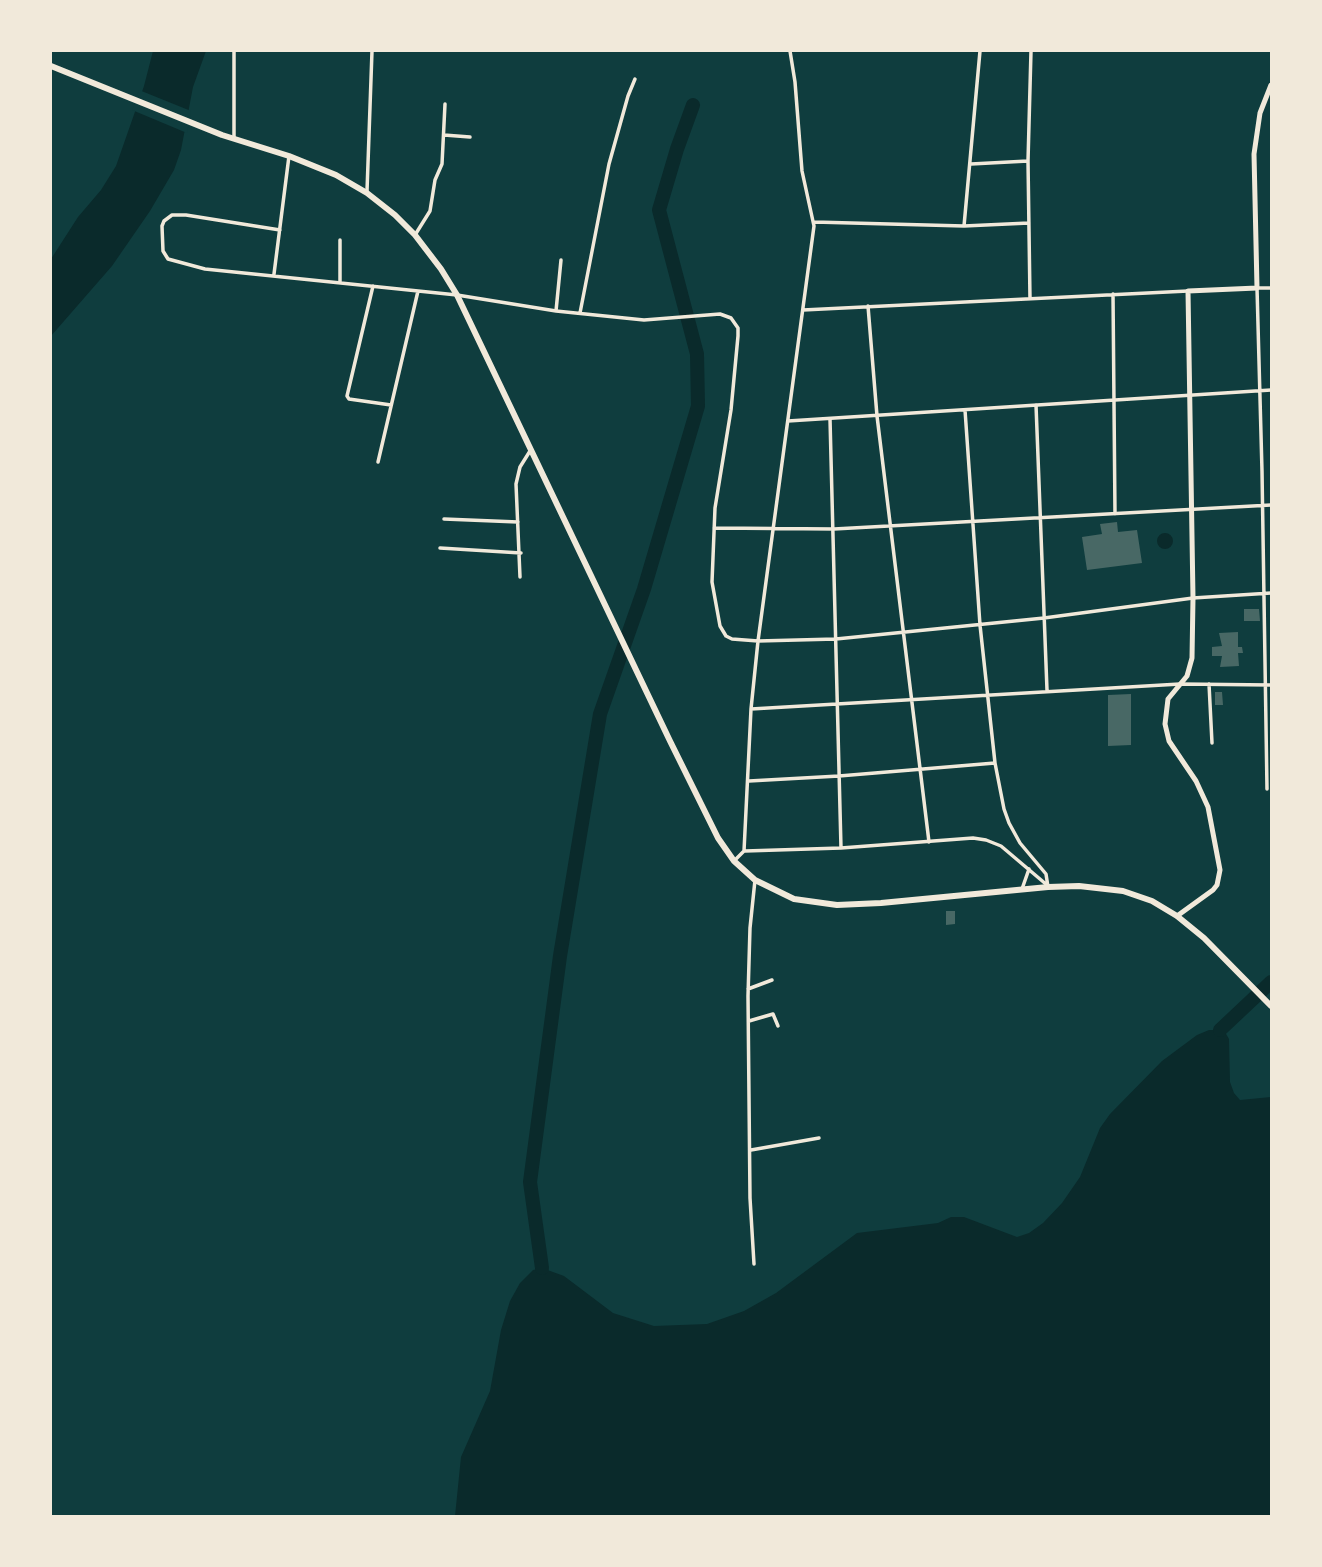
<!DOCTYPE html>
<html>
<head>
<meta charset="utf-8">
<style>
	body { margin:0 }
	#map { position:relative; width:1322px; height:1567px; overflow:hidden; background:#0f3d3e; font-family:"DM Sans",sans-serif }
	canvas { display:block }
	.frame { position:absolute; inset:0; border:52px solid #f1e9da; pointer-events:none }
</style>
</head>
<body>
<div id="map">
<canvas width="1322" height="1567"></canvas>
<div class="frame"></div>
</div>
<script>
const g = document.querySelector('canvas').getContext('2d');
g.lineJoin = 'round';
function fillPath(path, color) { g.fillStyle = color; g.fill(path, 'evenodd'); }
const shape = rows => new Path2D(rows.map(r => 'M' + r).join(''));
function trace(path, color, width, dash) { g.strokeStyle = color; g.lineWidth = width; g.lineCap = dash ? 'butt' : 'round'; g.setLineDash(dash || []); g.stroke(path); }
fillPath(shape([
	[153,51,206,51,193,87,181,150,174,170,150,211,112,266,51,336,51,259,78,217,101,190,116,166,144,86],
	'1157 541a8 8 0 1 1 16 0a8 8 0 1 1-16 0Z',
	[1209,1030,1220,1030,1225,1032,1229,1039,1230,1082,1234,1093,1240,1100,1271,1097,1271,1516,455,1516,461,1457,490,1391,501,1330,510,1301,520,1283,533,1270,542,1268,564,1276,613,1313,654,1326,707,1324,744,1311,776,1293,857,1233,938,1223,951,1217,964,1217,1017,1237,1029,1233,1043,1223,1062,1203,1080,1177,1100,1128,1110,1114,1162,1061,1197,1035]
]), '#0a2a2b');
fillPath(shape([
	[139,90,191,111,187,133,132,110]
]), '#0f3d3e');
trace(shape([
	[1220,1030,1271,982],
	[542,1268,530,1182,560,956,600,714,644,589,698,406,697,354,659,210,677,149,693,105]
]), '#0a2a2b', 14);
fillPath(shape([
	[1117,522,1118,532,1137,530,1142,563,1087,570,1082,537,1102,534,1100,524],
	[1244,609,1259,609,1260,621,1244,621],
	[1238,632,1238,647,1242,647,1243,653,1238,653,1239,666,1220,667,1222,656,1212,656,1212,647,1222,646,1219,633],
	[1215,692,1222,692,1223,705,1215,705],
	[1131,694,1131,745,1108,746,1108,695],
	[946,911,955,911,955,924,946,925]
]), '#486865');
trace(shape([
	[444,135,470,137],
	[234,139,234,51],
	[971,164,1028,161],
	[367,191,372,51],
	[814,222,964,226,1029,223],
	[964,226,980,51],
	[280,230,186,215,172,215,164,221,162,226,163,251,168,259,205,269,457,295,556,311,644,320,720,314,731,318,738,328,738,336,731,410,715,508,712,582,720,626,726,636,732,639,758,641,836,639,1044,618,1193,598,1271,593],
	[415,235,430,211,435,180,442,164,445,104],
	[274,274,289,156],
	[340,282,340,240],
	[373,286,347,396,349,399,391,405],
	[1113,294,1115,514],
	[1030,299,1028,161,1031,51],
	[868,306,877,416,929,842],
	[803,310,1188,291],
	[556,311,561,260],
	[580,313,609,164,628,96,635,79],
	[1036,405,1047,690],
	[965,410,980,625,995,763,1004,809,1009,823,1020,843,1046,874,1048,887],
	[830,419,841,848],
	[788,421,1271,390],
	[378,462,418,291],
	[444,519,518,522],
	[714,528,834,529,1271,505],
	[440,548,521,553],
	[520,577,516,484,520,467,530,451],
	[1209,684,1212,743],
	[751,709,1180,684,1271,685],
	[749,781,839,776,995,763],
	[1267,789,1262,471,1257,288,1271,288],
	[744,851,751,709,758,641,814,226,802,171,795,82,790,51],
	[745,851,841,848,973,838,986,840,1001,846,1047,885],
	[734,861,744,851],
	[1022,889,1029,869],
	[748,989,772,980],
	[749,1021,773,1014,778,1026],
	[751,1150,819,1138],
	[754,1264,750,1198,748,996,750,928,755,880]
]), '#f1e9da', 3.5);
trace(shape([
	[1177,916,1213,890,1217,885,1220,870,1208,807,1196,781,1169,741,1165,724,1168,699,1187,676,1192,658,1193,598,1188,291,1257,288,1254,154,1260,113,1271,85]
]), '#f1e9da', 5);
trace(shape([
	[51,66,222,135,289,156,336,175,367,193,395,215,415,235,441,269,457,295,670,741,718,838,734,861,755,880,794,899,837,905,881,903,1048,887,1079,886,1123,891,1152,901,1177,916,1204,938,1271,1006]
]), '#f1e9da', 6);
</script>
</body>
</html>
